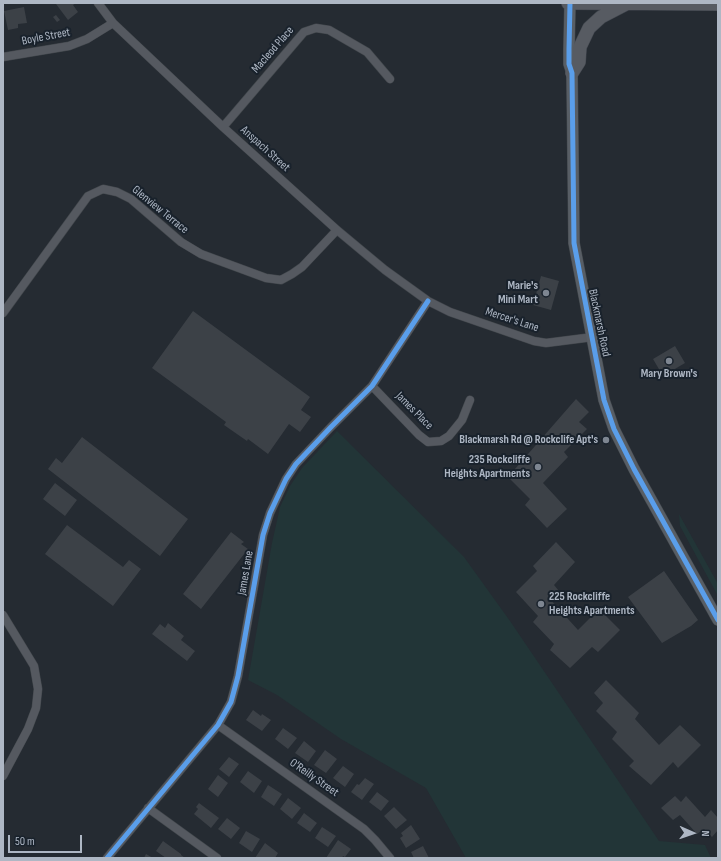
<!DOCTYPE html>
<html>
<head>
<meta charset="utf-8">
<style>
	body { margin:0 }
	#map { position:relative; width:721px; height:861px; overflow:hidden; background:#252b32; font-family:"Sofia Sans Condensed",sans-serif }
	canvas { display:block }
	.frame { position:absolute; inset:0; border:4px solid #aeb7c4; pointer-events:none }
	.north { position:absolute; left:673px; top:813px; width:40px; height:40px; -webkit-text-stroke:3px #19222c; paint-order:stroke; rotate:92deg; font-size:11px; font-weight:700; line-height:16px; text-align:center; color:#aeb7c4 }
	.north::after { content:''; display:block; margin:auto; width:14px; height:18px; background:#aeb7c4; clip-path:polygon(50% 0,100% 100%,50% 72%,0 100%) }
	.scale { position:absolute; left:8px; top:835px; width:74px; height:18px; box-sizing:border-box; border:2px solid #aeb7c4; border-top:0; padding-left:5px; font-size:12px; line-height:14px; white-space:nowrap; color:#aeb7c4; -webkit-text-stroke:3px #19222c; paint-order:stroke }
</style>
</head>
<body>
<div id="map">
<canvas width="721" height="861"></canvas>
<div class="frame"></div>
<div class="north">N</div>
<div class="scale">50 m</div>
</div>
<script>
const g = document.querySelector('canvas').getContext('2d');
g.lineJoin = 'round';
function fillPath(path, color) { g.fillStyle = color; g.fill(path, 'evenodd'); }
const shape = rows => new Path2D(rows.map(r => 'M' + r).join(''));
function trace(path, color, width, dash) { g.strokeStyle = color; g.lineWidth = width; g.lineCap = dash ? 'butt' : 'round'; g.setLineDash(dash || []); g.stroke(path); }
function drawText(font, color, halo, rows, align = 'center') {
  g.font = font + ' "Sofia Sans Condensed",sans-serif'; g.lineWidth = 4; g.setLineDash([]); g.textBaseline = 'middle'; g.strokeStyle = halo; g.fillStyle = color; for (const [text, x, y, turn = 0] of rows) {
    g.save(); g.translate(x, y); g.rotate((+turn || 0) * Math.PI / 180); g.textAlign = isNaN(turn) ? turn : align; if (halo) g.strokeText(text, 0, 0); g.fillText(text, 0, 0); g.restore();
  }
}
fillPath(shape([
	[337,431,464,557,510,621,659,841,705,845,711,858,466,858,426,788,341,739,277,695,248,680,272,543,280,507,290,486,302,468],
	[679,514,718,584,718,596,680,526]
]), '#223537');
fillPath(shape([
	[58,3,76,3,73,5,78,12,68,20,56,4],
	[24,7,27,23,18,24,18,28,8,30,4,11],
	[56,15,60,20,57,22,53,17],
	[541,276,559,281,551,310,533,305],
	[193,311,310,397,301,410,311,417,300,432,289,424,268,454,248,439,247,441,224,425,226,422,152,368],
	[675,346,685,363,663,376,653,359],
	[576,399,589,412,579,422,587,429,564,452,568,457,543,483,567,509,547,528,525,505,530,499,508,477],
	[82,437,188,519,160,556,48,469,56,458,62,463],
	[55,483,77,500,65,516,43,499],
	[67,525,123,567,129,560,141,569,113,606,45,554],
	[231,532,244,542,241,544,248,549,201,609,183,594],
	[556,542,575,562,554,585,559,591,550,599,578,630,599,609,620,630,598,652,592,647,570,668,550,650,554,644,533,622,538,616,516,592,537,571,533,566],
	[664,571,698,620,691,626,662,643,628,597],
	[168,623,184,636,181,640,195,651,187,661,152,634,160,624,165,628],
	[606,680,639,713,635,719,659,745,680,725,701,745,678,768,673,762,651,785,629,766,634,761,612,739,617,732,596,711,603,703,594,693],
	[253,710,261,716,262,714,271,720,262,731,246,720],
	[283,728,297,738,288,749,275,739],
	[304,741,316,751,308,762,295,753],
	[325,750,337,759,326,773,314,765],
	[229,757,239,764,229,777,219,769],
	[343,766,354,774,345,787,333,778],
	[248,771,262,781,254,793,240,782],
	[218,775,228,783,218,797,208,789],
	[365,778,374,784,362,800,351,792,357,784,359,785],
	[268,785,282,794,274,806,261,797],
	[377,792,389,801,381,811,369,802],
	[675,796,681,802,686,796,705,817,711,810,718,818,718,830,712,837,704,829,697,834,680,815,673,820,661,808],
	[288,798,301,808,292,819,280,809],
	[199,803,219,818,211,828,194,814,198,809,196,807],
	[394,807,407,820,396,829,384,816],
	[304,813,317,823,310,832,297,823],
	[227,818,240,828,231,839,218,829],
	[411,825,420,839,406,848,400,838,403,836,401,833],
	[322,827,336,836,328,847,315,838],
	[246,831,260,839,252,852,239,843],
	[338,840,351,849,345,857,343,856,342,858,326,858],
	[163,841,181,854,181,855,185,858,166,858,156,851],
	[265,843,278,853,275,858,255,858],
	[423,846,429,858,414,858,411,852],
	[146,854,153,858,144,858]
]), '#3c4147');
const street = shape([
	[98,3,113,23,223,127,337,230,385,270,428,301,450,312,534,341,546,343,593,337],
	[3,57,69,46,87,39,113,23],
	[223,127,304,32,316,28,329,30,367,52,390,79],
	[3,313,88,196,103,189,117,192,131,199,181,242,201,254,266,278,281,280,292,274,302,267,337,230],
	[372,386,419,435,428,442,441,441,449,436,462,420,470,400],
	[3,615,34,666,38,689,36,708,28,729,3,776],
	[218,725,364,829,375,840,390,858],
	[148,808,217,858],
	[107,858,218,725,231,702,238,676,263,535,270,513,286,479,296,464,331,427,372,386,428,301]
]);
const secondary = shape([
	[570,3,569,49,569,64,572,73,574,243,604,400,614,429,634,469,718,620]
]);
const primary = shape([
	[568,3,718,4],
	[572,73,579,62,580,47,589,28,601,17,626,4]
]);
trace(street, '#42474c', 9);
trace(secondary, '#42474c', 12);
trace(primary, '#42474f', 14);
trace(street, '#555960', 8);
trace(secondary, '#585e65', 11);
trace(primary, '#575b62', 13);
trace(shape([
	[570,3,569,49,569,64,572,73,574,243,604,400,614,429,634,469,718,620],
	[107,858,218,725,231,702,238,676,263,535,270,513,286,479,296,464,331,427,372,386,428,301]
]), '#5a9eea', 5);
for (const [x, y, r, color] of [
	[546,293,4,"#7e8691"],
	[669,361,4,"#7e8691"],
	[606,440,4,"#7e8691"],
	[538,467,4,"#7e8691"],
	[541,604,4,"#7e8691"]
]) { const dot = new Path2D(); dot.arc(x, y, r, 0, 2 * Math.PI); g.fillStyle = color; g.fill(dot); trace(dot, '#19222c', 1.5); }
drawText('12px', '#aeb7c4', '#19222c', [
	["Boyle Street",46,37,-11],
	["Macleod Place",273,50,-49],
	["Anspach Street",265,149,42],
	["Glenview Terrace",160,210,39],
	["Mercer's Lane",512,320,18],
	["Blackmarsh Road",599,323,78],
	["James Place",414,411,45],
	["James Lane",246,573,-80],
	["O'Reilly Street",314,778,35]
]);
drawText('bold 12px', '#aeb7c4', '#19222c', [
	["Marie's",538,286],
	["Mini Mart",538,300],
	["Mary Brown's",669,374,"center"],
	["Blackmarsh Rd @ Rockclife Apt's",598,440],
	["235 Rockcliffe",530,460],
	["Heights Apartments",530,474],
	["225 Rockcliffe",549,597,"left"],
	["Heights Apartments",549,611,"left"]
], 'right');
</script>
</body>
</html>
